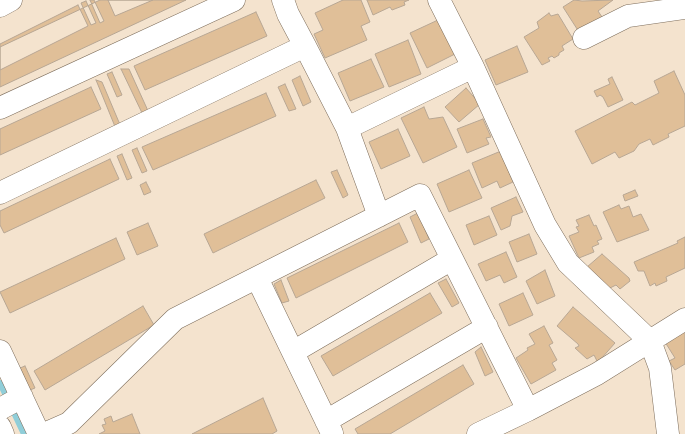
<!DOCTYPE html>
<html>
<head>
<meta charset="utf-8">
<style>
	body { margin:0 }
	canvas { display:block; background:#f4e3ce }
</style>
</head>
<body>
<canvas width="685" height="434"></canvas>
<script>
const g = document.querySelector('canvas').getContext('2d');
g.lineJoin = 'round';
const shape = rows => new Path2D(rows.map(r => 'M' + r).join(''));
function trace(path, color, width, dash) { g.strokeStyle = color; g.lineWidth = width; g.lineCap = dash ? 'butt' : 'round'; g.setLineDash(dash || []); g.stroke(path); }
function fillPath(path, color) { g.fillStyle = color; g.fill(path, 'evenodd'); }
trace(shape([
	[0,383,24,434]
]), '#90ced9', 6);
const building = shape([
	[90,0,94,0,104,21,100,23,90,0],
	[100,0,186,0,0,87,0,47,100,0],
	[108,0,153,0,115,16,108,0],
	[343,0,361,0,370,22,361,26,367,40,325,58,314,34,323,30,315,13,343,0],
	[367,0,409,0,404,2,405,5,392,10,390,7,373,15,367,0],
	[574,0,582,1,613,0,598,11,602,17,579,32,563,7,574,0],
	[86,1,96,23,91,25,81,3,86,1],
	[78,5,88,26,0,70,0,44,78,5],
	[256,12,267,36,145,90,134,66,256,12],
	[549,13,551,16,558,14,573,39,562,46,564,50,559,53,559,55,554,58,552,56,548,58,550,61,542,65,524,37,539,28,537,22,549,13],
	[438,20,455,54,427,68,410,33,438,20],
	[408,40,421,74,389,87,375,54,408,40],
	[517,46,528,72,496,85,485,60,517,46],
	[371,59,384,87,350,101,338,73,371,59],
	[121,69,129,69,149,113,143,115,121,69],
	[674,71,685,95,685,126,668,134,669,137,653,145,650,139,639,144,634,151,619,158,615,152,592,164,575,131,632,102,635,105,659,93,654,81,674,71],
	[112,72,122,95,117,97,107,74,112,72],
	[300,76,311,102,303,106,292,80,300,76],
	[612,77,623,100,608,107,603,97,600,95,597,97,594,91,610,84,608,79,612,77],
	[96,80,102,82,121,127,116,129,96,80],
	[285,84,296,109,289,111,278,87,285,84],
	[91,87,101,109,0,155,0,129,91,87],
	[466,88,480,104,459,122,445,107,466,88],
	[266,93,276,116,153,170,142,147,266,93],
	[424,107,429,119,443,117,457,147,423,163,401,118,424,107],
	[483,119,491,137,486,138,489,144,467,153,457,129,483,119],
	[398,129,410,156,381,169,369,142,398,129],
	[137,148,147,171,142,173,132,150,137,148],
	[501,151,513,182,500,188,497,181,482,188,472,163,501,151],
	[122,154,132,178,127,180,117,156,122,154],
	[110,159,119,179,4,233,0,225,0,211,110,159],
	[337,170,348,195,343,198,331,172,337,170],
	[469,170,482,198,449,212,437,184,469,170],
	[316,180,325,198,213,253,204,234,316,180],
	[146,182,151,192,144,195,140,185,146,182],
	[635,190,638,196,625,201,623,195,635,190],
	[516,197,523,212,512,216,510,226,501,230,491,208,516,197],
	[619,205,621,209,629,206,633,217,641,214,649,230,617,242,603,212,619,205],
	[418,213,429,239,421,243,410,217,418,213],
	[589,215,594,226,596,225,602,239,597,241,599,244,592,247,594,252,579,258,569,236,579,232,576,227,579,226,576,220,589,215],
	[489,216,497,235,474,245,466,225,489,216],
	[148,223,158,246,137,255,127,232,148,223],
	[399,223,408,242,296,298,287,278,399,223],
	[529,234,537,254,517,262,509,242,529,234],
	[685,237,685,268,666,277,667,281,656,286,655,283,650,286,644,271,638,271,634,262,678,243,677,241,685,237],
	[116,238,125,259,10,313,0,292,116,238],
	[506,252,517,277,504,283,500,275,486,281,478,264,506,252],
	[602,254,629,278,630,281,620,289,616,285,610,288,587,267,602,254],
	[545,270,555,296,537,304,526,281,545,270],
	[446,279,459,303,452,307,438,283,446,279],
	[281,280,289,301,282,303,274,284,281,280],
	[430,293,442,313,333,376,321,356,430,293],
	[523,293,533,315,509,326,499,304,523,293],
	[143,306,154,325,45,390,34,371,143,306],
	[573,307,615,343,600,360,597,361,594,355,587,359,575,348,579,346,578,344,557,326,573,307],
	[544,326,553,343,549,345,557,360,552,363,556,370,531,384,516,358,528,350,527,348,535,344,529,334,544,326],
	[685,330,685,364,675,370,669,361,675,358,665,342,685,330],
	[481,347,493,372,485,376,475,352,481,347],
	[463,365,474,384,390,434,358,434,355,429,463,365],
	[25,366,35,388,30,390,20,368,25,366],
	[263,398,277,431,272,434,192,434,263,398],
	[132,414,140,434,99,434,105,431,102,425,106,424,104,419,111,416,113,422,132,414]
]);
fillPath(building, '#e0bf98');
trace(building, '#b8a794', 1);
const minor = shape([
	[283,0,288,14,305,46,347,128,379,216],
	[439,0,473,67,545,225,568,263,650,341,660,368,668,434],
	[0,6,11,0],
	[584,38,628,16,685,8],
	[0,108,234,0],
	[347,128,473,67],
	[0,193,305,46],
	[257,278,332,433],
	[0,351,39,434],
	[293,352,452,259],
	[0,409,22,397],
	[326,421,487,327],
	[0,427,3,434],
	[44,434,69,423,175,319,420,195,528,410],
	[478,434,528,410,597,374,685,319]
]);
trace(minor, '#7e6e5c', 23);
trace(minor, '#fff', 22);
</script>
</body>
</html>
